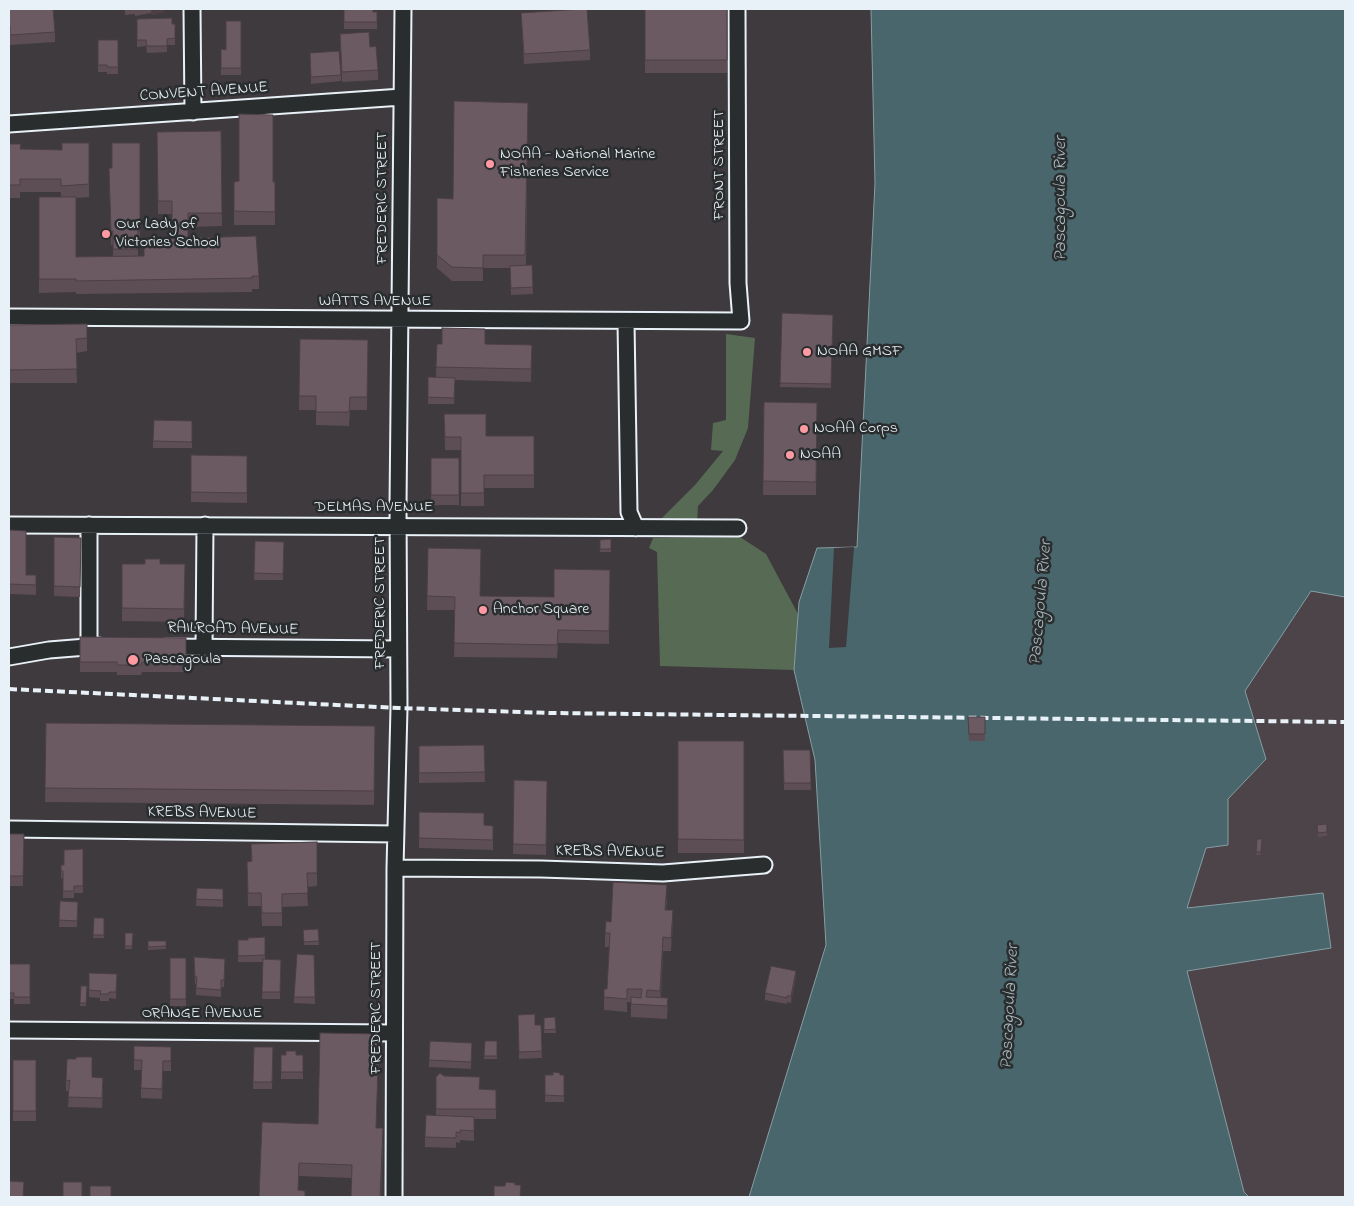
<!DOCTYPE html>
<html>
<head>
<meta charset="utf-8">
<style>
	body { margin:0 }
	#map { position:relative; width:1354px; height:1206px; overflow:hidden; background:#3e3a3e; font-family:"Indie Flower",sans-serif }
	canvas { display:block }
	.frame { position:absolute; inset:0; border:10px solid #e8f1f8; pointer-events:none }
</style>
</head>
<body>
<div id="map">
<canvas width="1354" height="1206"></canvas>
<div class="frame"></div>
</div>
<script>
const g = document.querySelector('canvas').getContext('2d');
g.lineJoin = 'round';
function fillPath(path, color) { g.fillStyle = color; g.fill(path, 'evenodd'); }
const shape = rows => new Path2D(rows.map(r => 'M' + r).join(''));
function trace(path, color, width, dash) { g.strokeStyle = color; g.lineWidth = width; g.lineCap = dash ? 'butt' : 'round'; g.setLineDash(dash || []); g.stroke(path); }
function drawText(font, color, halo, rows, align = 'center') {
  g.font = font + ' "Indie Flower",sans-serif'; g.lineWidth = 5; g.setLineDash([]); g.textBaseline = 'middle'; g.strokeStyle = halo; g.fillStyle = color; for (const [text, x, y, turn = 0] of rows) {
    g.save(); g.translate(x, y); g.rotate((+turn || 0) * Math.PI / 180); g.textAlign = isNaN(turn) ? turn : align; if (halo) g.strokeText(text, 0, 0); g.fillText(text, 0, 0); g.restore();
  }
}
fillPath(shape([
	[1311,591,1345,597,1345,1197,1249,1197,1244,1192,1187,971,1330,948,1187,909,1206,848,1228,845,1228,799,1266,759,1245,691]
]), '#4c4449');
fillPath(shape([
	[726,334,755,338,748,428,735,460,713,490,698,506,697,523,661,519,695,485,723,451,711,450,713,423,726,420],
	[740,537,766,554,798,614,794,670,660,666,657,552,649,548,653,538]
]), '#576a54');
const water = shape([
	[871,9,1345,9,1345,597,1311,591,1245,691,1266,759,1228,799,1228,845,1206,848,1187,908,1323,893,1331,948,1187,971,1244,1192,1249,1197,749,1197,826,945,815,760,794,670,799,602,817,548,857,547,875,183,871,9]
]);
fillPath(water, '#48666b');
trace(water, '#889ea3', 1);
fillPath(shape([
	[854,547,846,647,829,648,834,548]
]), '#3e3a3e');
const minor = shape([
	[192,9,193,112],
	[9,124,402,97],
	[9,317,741,321,738,283,737,9],
	[626,322,629,512,636,528],
	[9,525,738,528],
	[89,646,89,525],
	[165,647,398,649],
	[204,647,205,525],
	[9,657,49,650,99,646],
	[9,829,396,834],
	[395,868,541,869,663,873,764,865],
	[9,1030,394,1033],
	[394,1197,395,868,399,708,398,505,403,9]
]);
trace(minor, '#e8f1f8', 19);
trace(minor, '#2a2d2e', 15);
trace(shape([
	[9,689,399,708,550,713,1345,722]
]), '#e8f1f8', 4, [8, 4]);
fillPath(shape([
	[9,9,55,32,55,42,10,45,10,36,9,36],
	[125,9,164,9,164,12,151,15,151,13,135,16,135,14,125,15],
	[344,9,377,12,377,29,344,29],
	[645,9,727,9,727,73,645,73],
	[521,13,590,50,590,60,524,64],
	[137,19,175,24,175,45,167,45,167,52,147,53,146,46,137,47],
	[241,21,241,75,221,75,221,49,226,50],
	[340,34,370,47,378,70,378,80,342,82],
	[98,40,118,40,118,74,107,74,107,72,98,72],
	[310,53,341,75,341,81,311,84],
	[528,103,526,265,532,265,533,294,511,295,510,268,483,268,483,281,452,281,437,268,437,198,453,199],
	[221,131,222,226,188,227,188,238,259,276,259,289,252,289,252,292,76,294,76,292,39,293,39,197,61,197,61,192,20,192,20,198,9,198,9,144,21,149,62,150,89,143,89,197,76,198,76,257,113,256,113,245,111,245,109,168,112,168,140,143,140,245,138,245,138,256,144,256,157,247,172,238,172,214,158,214,157,132],
	[234,182,275,182,275,225,234,225],
	[782,313,833,315,831,388,780,387],
	[87,324,87,351,76,353,77,383,9,383,9,325],
	[300,339,368,340,367,410,350,410,349,426,316,425,316,410,299,410],
	[437,344,532,345,531,382,455,380,454,404,428,404,428,377,436,377],
	[764,402,817,403,816,495,763,495],
	[444,414,486,436,534,436,534,488,484,488,484,506,461,506,461,450,445,450],
	[192,421,192,448,153,448,153,441],
	[191,455,247,456,247,503,191,502],
	[431,458,459,458,459,505,431,505],
	[9,530,26,575,36,575,36,595,9,594],
	[54,537,81,538,80,597,54,596],
	[611,539,611,552,600,552,600,540],
	[255,541,284,542,283,580,254,580],
	[428,548,480,596,554,597,610,570,609,644,558,643,557,658,454,657,455,610,427,610],
	[122,564,185,564,184,622,122,621],
	[80,637,186,638,186,672,142,672,141,675,117,675,117,672,80,672],
	[968,717,985,717,985,741,969,741],
	[46,723,375,726,374,805,45,802],
	[678,741,744,741,744,853,678,853],
	[484,745,485,782,419,783,419,746],
	[783,750,810,750,811,790,784,790],
	[514,780,547,781,546,855,513,854],
	[419,812,484,825,493,826,493,850,419,848],
	[1327,824,1327,836,1318,837,1317,825],
	[9,834,24,834,23,886,9,886],
	[1257,839,1262,839,1261,855,1256,855],
	[317,842,317,886,307,887,308,906,282,907,282,926,262,926,261,906,248,906,247,862,251,861,251,844],
	[83,849,83,893,74,893,74,898,63,898,63,878,61,878,61,865,64,865],
	[197,888,223,889,223,907,196,906],
	[667,899,666,910,673,924,671,951,663,951,661,998,668,998,667,1019,631,1017,631,1002,627,1002,627,1012,604,1010,604,989,607,989,610,947,605,947,605,933,611,922],
	[60,901,78,902,77,927,59,927],
	[94,918,104,918,104,938,93,938],
	[318,929,319,945,304,945,303,930],
	[125,933,133,933,132,949,125,949],
	[265,937,265,959,281,960,280,999,262,999,263,962,238,962,238,940,248,940],
	[148,941,166,941,166,949,148,950],
	[314,955,315,1004,294,1003,294,997],
	[194,957,225,966,224,987,221,987,221,997,196,995,196,984,195,984],
	[170,958,186,958,186,1006,170,1006],
	[9,964,30,964,30,1004,14,1004,14,999,9,999],
	[117,974,116,999,109,998,109,1001,100,1001,100,998,89,997,89,990],
	[796,978,791,1003,787,1002,787,1004,765,1000,765,993],
	[81,986,87,986,86,1006,80,1006],
	[518,1015,535,1025,541,1025,542,1058,519,1059],
	[555,1017,556,1033,544,1033,544,1018],
	[485,1041,497,1041,497,1059,484,1059],
	[472,1043,471,1069,429,1067,429,1060],
	[134,1046,171,1047,171,1071,163,1071,162,1099,141,1098,141,1070,134,1070],
	[254,1047,273,1047,272,1089,253,1089],
	[379,1048,376,1128,383,1142,381,1197,351,1197,351,1178,299,1176,298,1190,259,1197],
	[281,1055,303,1055,303,1079,281,1079],
	[13,1060,36,1060,36,1121,13,1121],
	[545,1075,564,1075,564,1102,545,1102],
	[444,1076,480,1090,496,1090,496,1119,474,1119,474,1141,460,1140,460,1143,456,1142,456,1148,425,1147,425,1137,436,1116,436,1077],
	[92,1077,103,1088,102,1108,68,1107,69,1091,66,1091,66,1081]
]), '#5d4d55');
fillPath(shape([
	[151,9,164,9,164,12,151,15],
	[673,910,673,924,671,951,671,938],
	[663,937,663,951,660,1004,660,991],
	[796,971,796,978,791,1003,791,996]
]), '#4c3f45');
const building = shape([
	[9,9,53,9,55,32,10,35,10,26,9,26,9,9],
	[344,9,373,9,373,12,377,12,377,22,344,22,344,9],
	[582,9,587,9,590,50,524,54,521,13,582,9],
	[645,9,727,9,727,60,645,60,645,9],
	[172,18,172,24,175,24,175,38,167,39,167,46,147,46,146,40,137,40,137,19,172,18],
	[226,21,241,21,241,68,221,68,221,49,226,50,226,21],
	[369,32,370,47,376,46,378,70,342,72,340,34,369,32],
	[98,40,118,40,118,67,107,67,107,65,98,65,98,40],
	[339,51,341,75,311,77,310,53,339,51],
	[454,101,528,103,525,255,483,255,483,268,452,267,437,255,437,198,453,199,454,101],
	[239,114,273,115,273,182,275,182,275,212,234,211,234,182,239,181,239,114],
	[221,131,222,213,188,213,188,237,172,237,172,201,158,201,157,132,221,131],
	[62,143,89,143,89,184,61,186,61,179,20,179,20,185,9,185,9,144,21,144,20,149,62,150,62,143],
	[112,143,140,143,140,231,138,231,138,249,113,249,113,231,111,231,109,168,112,168,112,143],
	[39,197,76,197,76,257,144,256,144,247,157,247,157,239,256,236,259,276,252,276,252,278,76,281,76,279,39,279,39,197],
	[532,265,533,287,511,288,510,266,532,265],
	[782,313,833,315,831,384,780,383,782,313],
	[87,324,87,338,76,339,77,369,9,370,9,325,87,324],
	[442,328,485,329,485,344,532,345,531,369,436,367,437,344,442,344,442,328],
	[300,339,368,340,367,397,350,397,349,412,316,412,316,396,299,396,300,339],
	[428,377,455,378,454,398,428,397,428,377],
	[764,402,817,403,816,482,763,481,764,402],
	[444,414,486,414,486,436,534,436,534,475,484,475,484,493,461,493,461,437,445,437,444,414],
	[154,420,192,421,192,442,153,441,154,420],
	[191,455,247,456,247,493,191,492,191,455],
	[431,458,459,458,459,495,431,495,431,458],
	[9,530,26,531,26,575,36,575,36,585,9,584,9,530],
	[54,537,81,538,80,587,54,586,54,537],
	[611,539,611,549,600,549,600,540,611,539],
	[255,541,284,542,283,574,254,573,255,541],
	[428,548,481,549,480,596,554,597,554,569,610,570,609,631,558,630,557,645,454,643,455,597,427,596,428,548],
	[145,559,160,559,160,564,185,564,184,609,122,608,122,564,145,564,145,559],
	[80,637,186,638,186,662,142,662,141,665,117,665,117,662,80,662,80,637],
	[968,717,985,717,985,734,969,734,968,717],
	[46,723,375,726,374,791,45,788,46,723],
	[678,741,744,741,744,840,678,839,678,741],
	[484,745,485,772,419,773,419,746,484,745],
	[783,750,810,750,811,783,784,783,783,750],
	[514,780,547,781,546,845,513,844,514,780],
	[419,812,484,813,484,825,493,826,493,840,419,838,419,812],
	[1327,824,1327,832,1318,833,1317,825,1327,824],
	[9,834,24,834,23,876,9,876,9,834],
	[1257,839,1262,839,1261,852,1256,852,1257,839],
	[317,842,317,873,307,873,308,893,282,894,282,913,262,913,261,893,248,893,247,862,252,861,251,844,317,842],
	[83,849,83,886,74,886,74,891,63,891,63,871,61,871,61,865,64,865,64,850,83,849],
	[613,882,667,885,665,910,673,910,671,938,663,937,660,991,647,990,646,997,668,998,667,1006,631,1004,631,997,641,998,642,989,627,989,627,999,604,997,604,989,607,989,610,933,605,933,606,921,611,922,613,882],
	[197,888,223,889,223,900,196,899,197,888],
	[60,901,78,902,77,921,59,920,60,901],
	[94,918,104,918,104,935,93,935,94,918],
	[318,929,319,941,304,942,303,930,318,929],
	[125,933,133,933,132,946,125,946,125,933],
	[265,937,265,955,238,956,238,940,248,940,248,938,265,937],
	[148,941,166,941,166,946,148,947,148,941],
	[297,954,314,955,315,997,294,997,297,954],
	[194,957,225,959,224,980,221,980,221,990,196,988,197,977,195,977,194,957],
	[170,958,186,958,186,999,170,999,170,958],
	[263,959,281,960,280,992,262,992,263,959],
	[9,964,30,964,30,997,14,997,14,993,9,993,9,964],
	[771,966,796,971,791,996,787,996,787,998,765,993,771,966],
	[89,973,117,974,116,992,109,992,109,994,100,994,101,991,89,990,89,973],
	[81,986,87,986,86,1003,80,1003,81,986],
	[535,1014,535,1025,541,1025,542,1051,519,1052,518,1015,535,1014],
	[555,1017,556,1029,544,1030,544,1018,555,1017],
	[320,1033,379,1034,376,1128,383,1128,380,1197,351,1197,352,1165,299,1163,298,1190,305,1191,305,1197,259,1197,262,1122,318,1124,320,1033],
	[430,1041,472,1043,471,1062,429,1060,430,1041],
	[485,1041,497,1041,497,1056,484,1056,485,1041],
	[134,1046,171,1047,171,1061,163,1061,162,1089,141,1088,142,1060,134,1060,134,1046],
	[254,1047,273,1047,272,1082,253,1082,254,1047],
	[286,1051,296,1051,296,1055,303,1055,303,1072,281,1072,281,1055,286,1055,286,1051],
	[76,1057,92,1057,92,1077,103,1078,102,1098,68,1097,70,1080,66,1081,67,1059,76,1059,76,1057],
	[13,1060,36,1060,36,1111,13,1111,13,1060],
	[553,1072,560,1073,560,1075,564,1075,564,1096,545,1095,545,1075,553,1075,553,1072],
	[440,1073,444,1076,480,1077,479,1089,496,1090,496,1109,436,1109,436,1077,440,1073],
	[426,1115,474,1117,474,1131,460,1130,460,1133,456,1132,456,1138,425,1137,426,1115],
	[9,1181,24,1182,23,1197,9,1197,9,1181],
	[63,1182,82,1182,82,1197,63,1197,63,1182],
	[506,1182,515,1183,515,1185,521,1185,520,1197,494,1197,494,1186,505,1186,506,1182],
	[90,1186,111,1186,111,1197,90,1197,90,1186]
]);
fillPath(building, '#6c5a63');
trace(building, '#4c3f45', 1);
for (const [x, y, r, color] of [
	[490,164,5,"#ff9aa2"],
	[106,234,5,"#ff9aa2"],
	[807,352,5,"#ff9aa2"],
	[804,429,5,"#ff9aa2"],
	[790,455,5,"#ff9aa2"],
	[483,610,5,"#ff9aa2"],
	[133,660,6,"#ff9aa2"]
]) { const dot = new Path2D(); dot.arc(x, y, r, 0, 2 * Math.PI); g.fillStyle = color; g.fill(dot); trace(dot, '#2a2d2e', 2); }
drawText('16px', '#e8f1f8', '#2a2d2e', [
	["CONVENT AVENUE",204,93,-4],
	["FRONT STREET",720,165,-90],
	["FREDERIC STREET",383,198,-90],
	["WATTS AVENUE",375,302],
	["DELMAS AVENUE",374,508],
	["FREDERIC STREET",381,603,-90],
	["RAILROAD AVENUE",233,630,1],
	["KREBS AVENUE",202,814,1],
	["KREBS AVENUE",610,853,1],
	["FREDERIC STREET",377,1008,-90],
	["ORANGE AVENUE",202,1014]
]);
drawText('16px', '#e8f1f8', '#2a2d2e', [
	["NOAA - National Marine",500,155],
	["Fisheries Service",500,173],
	["Our Lady of",116,225],
	["Victories School",116,243],
	["NOAA GMSF",817,352],
	["NOAA Corps",814,429],
	["NOAA",800,455],
	["Anchor Square",493,610],
	["Pascagoula",144,660]
], 'left');
drawText('italic 18px', '#a8b9c0', '#2a2d2e', [
	["Pascagoula River",1062,199,-90],
	["Pascagoula River",1042,603,-85],
	["Pascagoula River",1011,1007,-87]
]);
</script>
</body>
</html>
